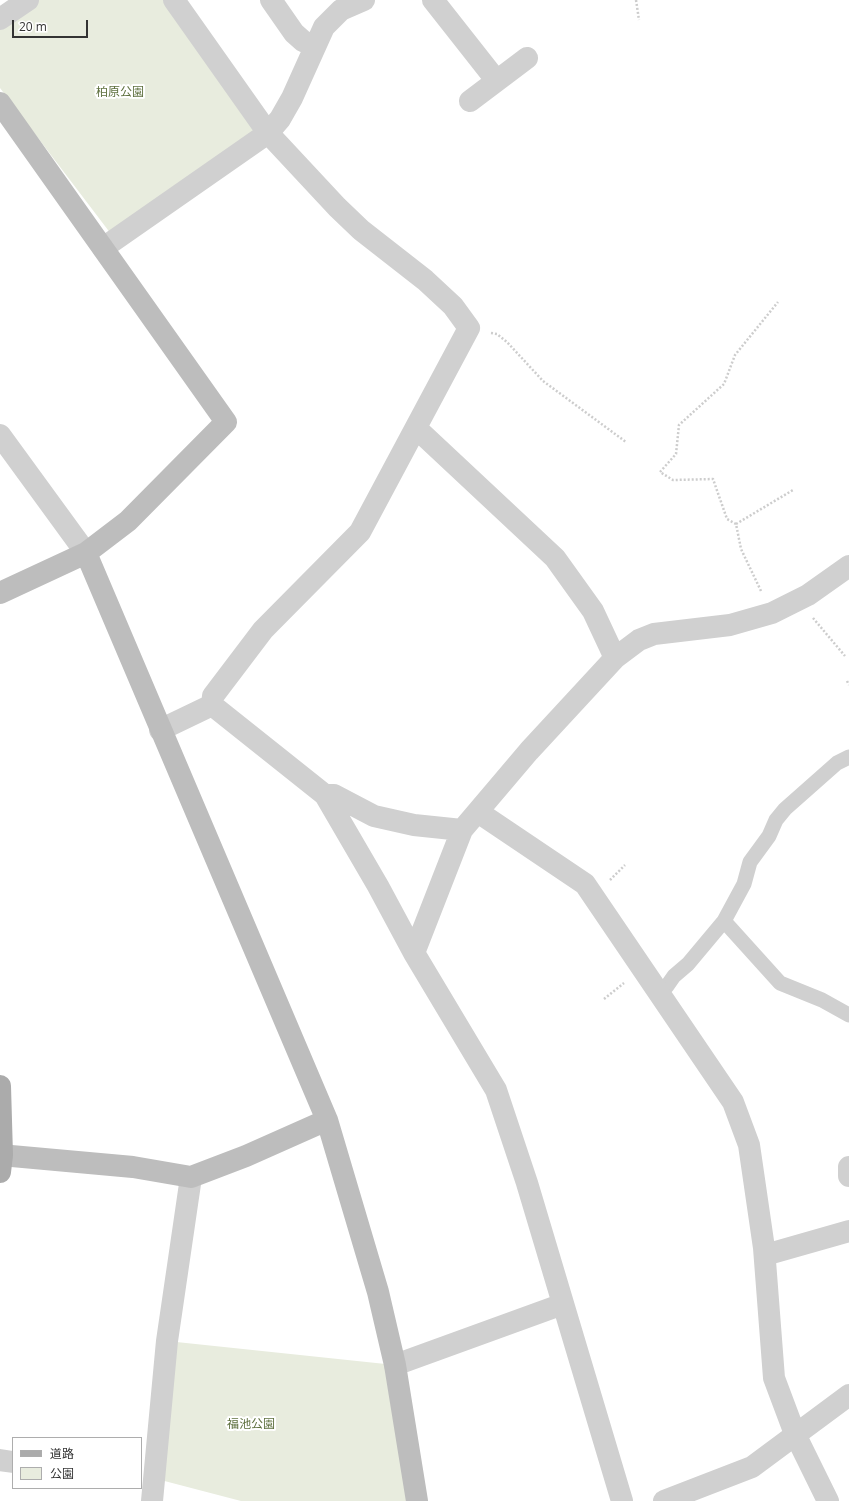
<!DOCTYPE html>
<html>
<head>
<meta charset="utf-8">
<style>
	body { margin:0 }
	#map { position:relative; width:849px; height:1501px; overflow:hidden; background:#fff; font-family:"Open Sans","Noto Sans JP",sans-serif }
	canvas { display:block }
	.legend { position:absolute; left:12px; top:1437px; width:130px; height:52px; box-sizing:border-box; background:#fff; border:1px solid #adadad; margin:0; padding:5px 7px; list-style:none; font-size:12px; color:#333 }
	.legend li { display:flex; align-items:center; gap:8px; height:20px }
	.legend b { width:20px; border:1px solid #adadad }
	.scale { position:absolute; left:12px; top:20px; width:76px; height:18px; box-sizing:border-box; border:2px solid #333; border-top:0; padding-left:5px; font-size:12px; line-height:14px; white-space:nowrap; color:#333; -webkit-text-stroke:3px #fff; paint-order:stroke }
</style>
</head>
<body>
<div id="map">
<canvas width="849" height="1501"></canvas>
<ul class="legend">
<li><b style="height:5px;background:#ababab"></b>道路</li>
<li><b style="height:11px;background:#e8ecde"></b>公園</li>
</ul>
<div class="scale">20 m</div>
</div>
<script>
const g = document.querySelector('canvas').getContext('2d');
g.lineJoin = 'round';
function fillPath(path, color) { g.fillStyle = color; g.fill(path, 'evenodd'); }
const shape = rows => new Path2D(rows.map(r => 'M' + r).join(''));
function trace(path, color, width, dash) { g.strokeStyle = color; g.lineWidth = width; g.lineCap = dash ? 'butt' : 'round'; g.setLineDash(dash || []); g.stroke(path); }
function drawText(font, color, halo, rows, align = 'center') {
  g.font = font + ' "Open Sans","Noto Sans JP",sans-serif'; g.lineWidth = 4; g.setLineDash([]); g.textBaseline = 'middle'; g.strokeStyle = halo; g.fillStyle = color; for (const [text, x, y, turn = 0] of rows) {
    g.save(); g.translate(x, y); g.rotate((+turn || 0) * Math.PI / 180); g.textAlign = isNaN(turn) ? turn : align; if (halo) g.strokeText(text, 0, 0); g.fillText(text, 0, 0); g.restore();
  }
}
fillPath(shape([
	[37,0,169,0,256,133,111,234,0,88,0,29],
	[167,1341,395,1365,417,1501,241,1501,153,1478]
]), '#e8ecde');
trace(shape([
	[636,0,639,20],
	[491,333,497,334,507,342,543,381,626,442],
	[736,524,793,490],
	[761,591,741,549,736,524,727,519,713,479,673,480,660,472,676,454,679,425,724,384,735,355,778,302],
	[813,618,845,656],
	[847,681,849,685],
	[610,880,625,865],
	[604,999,624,983]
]), '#cdcdcd', 2.5, [2, 2]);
trace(shape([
	[724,921,744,884,750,862,769,836,776,820,785,809,837,763,849,757],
	[659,992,667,986,674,976,688,964,724,921,780,983,822,1000,849,1015]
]), '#d0d0d0', 15);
trace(shape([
	[271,0,294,33,303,41,314,46],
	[433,0,496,80],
	[0,19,28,0],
	[470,101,527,58],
	[103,248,268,133,174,0],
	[416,428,555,558,593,611,615,658],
	[0,435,86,553],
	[212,705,325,795,378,886,414,953,496,1090,527,1183,622,1501],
	[212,705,213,696,263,630,360,532,469,328,453,306,425,280,361,230,337,207,268,133,280,119,292,98,324,27,341,10,364,0],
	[160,730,212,705],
	[325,795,334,795,374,816,414,825,462,830],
	[478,812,585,884,733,1102,749,1145,764,1248,774,1378,795,1434,828,1501],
	[414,953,462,830,529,751,615,658,639,640,654,634,730,625,772,613,808,595,849,566],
	[849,1167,849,1176],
	[765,1255,849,1231],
	[395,1365,563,1304],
	[0,1460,13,1462],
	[152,1501,167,1341,191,1177],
	[664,1501,752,1467,849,1395]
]), '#d0d0d0', 22);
trace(shape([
	[0,103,226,422,128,521,86,553,0,593],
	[86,553,327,1120,378,1292,395,1365,417,1501],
	[0,1155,133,1167,191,1177,246,1156,327,1120]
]), '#bdbdbd', 22);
trace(shape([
	[0,1086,2,1155,0,1172]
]), '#ababab', 22);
drawText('12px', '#5e703e', '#fff', [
	["柏原公園",120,93],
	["福池公園",251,1425]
]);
</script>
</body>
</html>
